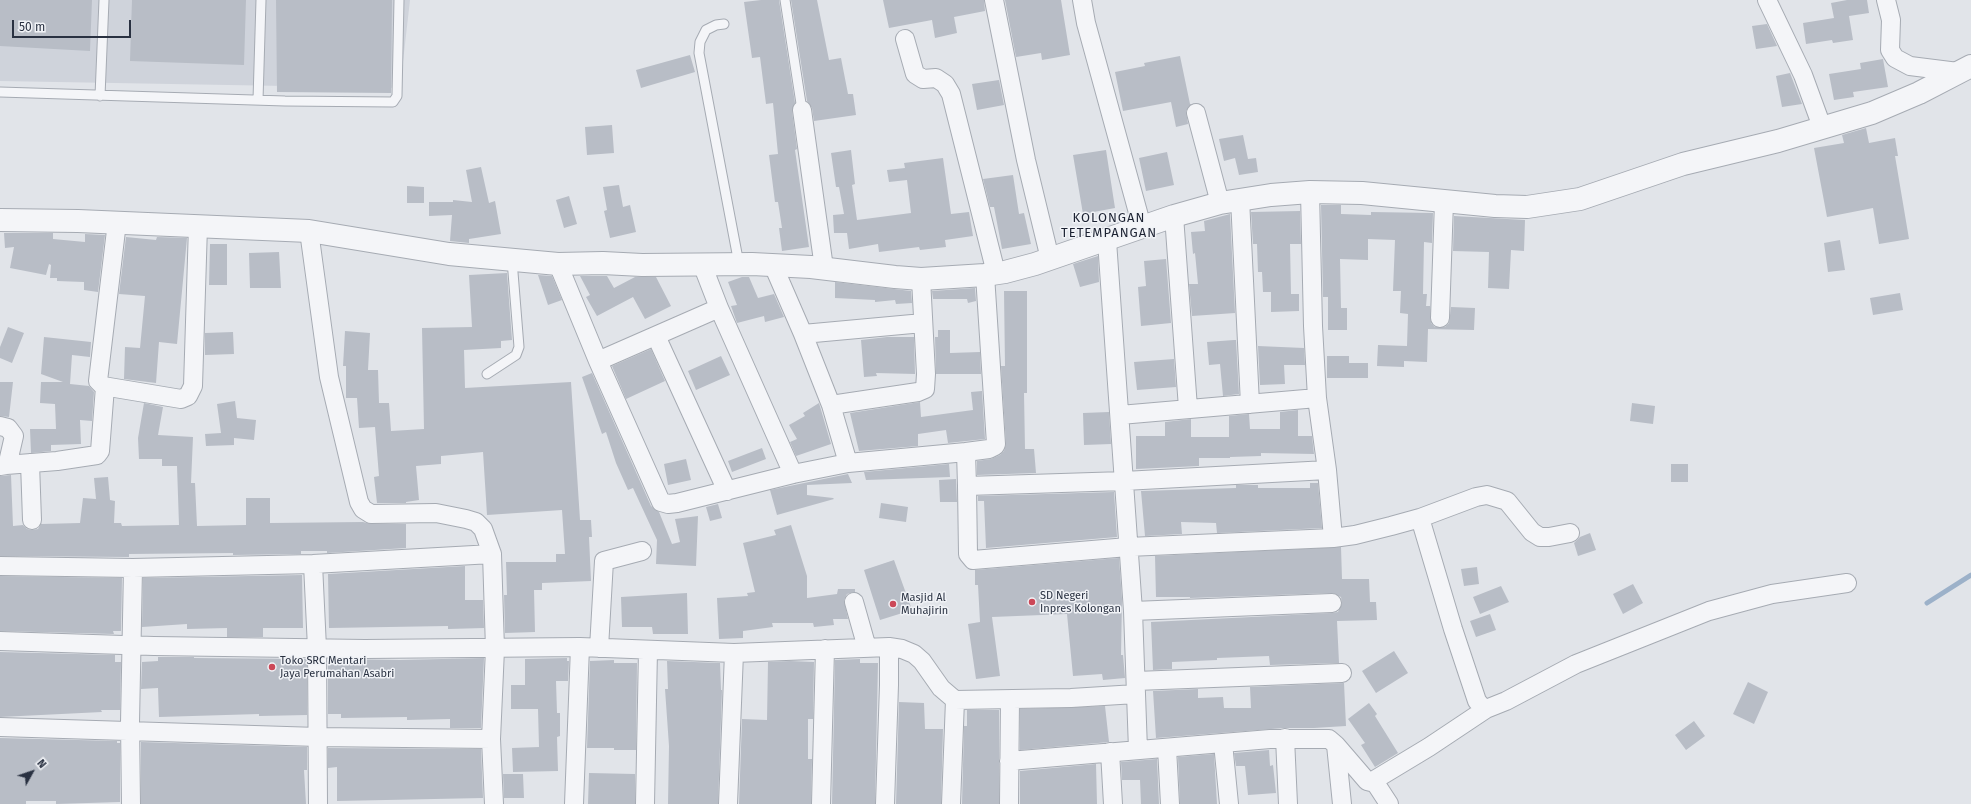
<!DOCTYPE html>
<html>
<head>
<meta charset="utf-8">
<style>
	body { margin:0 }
	#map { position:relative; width:1971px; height:804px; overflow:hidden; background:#e1e4e9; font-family:"Fira Sans",sans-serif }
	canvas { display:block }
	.north { position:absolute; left:12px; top:752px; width:40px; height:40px; -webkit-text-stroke:3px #f1f3f7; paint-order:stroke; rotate:50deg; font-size:11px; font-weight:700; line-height:16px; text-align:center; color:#293141 }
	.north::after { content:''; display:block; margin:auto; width:14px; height:18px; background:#293141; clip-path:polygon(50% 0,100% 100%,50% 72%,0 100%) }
	.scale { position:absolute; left:12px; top:20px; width:119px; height:18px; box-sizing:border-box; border:2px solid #293141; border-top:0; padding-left:5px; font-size:12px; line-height:14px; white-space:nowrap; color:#293141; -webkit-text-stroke:3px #f1f3f7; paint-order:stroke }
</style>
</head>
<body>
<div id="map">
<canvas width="1971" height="804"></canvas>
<div class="north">N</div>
<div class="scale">50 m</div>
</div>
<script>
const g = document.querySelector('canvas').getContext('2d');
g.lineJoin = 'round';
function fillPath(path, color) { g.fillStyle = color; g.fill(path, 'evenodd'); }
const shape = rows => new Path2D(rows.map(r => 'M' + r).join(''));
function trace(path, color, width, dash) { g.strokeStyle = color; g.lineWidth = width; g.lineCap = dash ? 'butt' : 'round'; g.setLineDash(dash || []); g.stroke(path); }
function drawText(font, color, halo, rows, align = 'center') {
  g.font = font + ' "Fira Sans",sans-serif'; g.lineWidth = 3; g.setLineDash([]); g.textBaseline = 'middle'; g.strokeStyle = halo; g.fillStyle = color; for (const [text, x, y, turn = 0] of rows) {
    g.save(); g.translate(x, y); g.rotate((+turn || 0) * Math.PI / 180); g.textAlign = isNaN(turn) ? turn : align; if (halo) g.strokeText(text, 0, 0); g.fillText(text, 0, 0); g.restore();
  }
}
fillPath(shape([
	[0,0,410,0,400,88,0,81]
]), '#cfd3db');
trace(shape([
	[1927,603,1971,575]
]), '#9cb1c9', 5);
fillPath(shape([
	[0,0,92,0,90,51,0,46],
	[132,0,246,0,244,65,130,61],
	[276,0,392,0,391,93,277,92],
	[761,0,779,0,795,103,792,111,797,149,795,150,809,247,782,251,779,228,782,228,778,202,775,202,769,155,778,154,773,103,766,104,760,57,752,58,744,2],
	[791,0,817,0,829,60,841,58,848,94,853,94,856,115,814,121,812,108,807,101],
	[883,0,984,0,985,11,954,17,957,33,935,38,932,20,889,28],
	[1005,0,1061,0,1070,55,1042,60,1041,53,1016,57],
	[1847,0,1867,0,1869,13,1849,16,1853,40,1833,43,1832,40,1806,44,1803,23,1834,18,1831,3],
	[1767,24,1777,46,1756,49,1752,26],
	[690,55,695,72,641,88,636,70],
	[1180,56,1190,104,1192,104,1186,111,1188,124,1176,127,1171,102,1123,111,1115,72,1145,66,1144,63],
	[1883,59,1888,87,1853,92,1854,97,1834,100,1829,74,1861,69,1860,63],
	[1790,73,1802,104,1782,107,1776,76],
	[999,80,1004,105,977,110,972,84],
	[612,125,614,153,587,155,585,127],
	[1866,128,1869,143,1895,138,1898,156,1895,156,1909,239,1879,244,1873,208,1827,217,1814,148,1844,143,1842,135],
	[1243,135,1248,159,1256,158,1258,172,1239,175,1235,158,1224,161,1219,139],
	[851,150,855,184,852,185,857,220,911,213,907,180,889,182,887,170,905,168,904,163,943,158,951,214,969,212,973,236,945,240,946,247,920,250,919,247,879,252,878,244,849,249,847,233,834,233,833,215,844,214,839,187,836,187,831,153],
	[1106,150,1115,208,1083,214,1073,155],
	[1167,152,1174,185,1146,191,1139,158],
	[481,167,489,203,495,201,501,234,469,239,469,243,450,241,452,215,429,216,429,202,453,202,453,200,472,202,466,170],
	[1013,175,1019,214,1024,213,1031,244,1002,249,994,207,990,207,983,179],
	[619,185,623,207,630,205,636,232,610,238,604,211,607,210,603,187],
	[407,186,424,187,424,203,407,203],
	[569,196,577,224,564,228,556,200],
	[1321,205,1341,205,1341,214,1371,215,1371,212,1433,213,1432,243,1424,242,1423,294,1427,294,1426,306,1430,306,1431,323,1435,327,1445,327,1449,323,1451,307,1475,308,1474,330,1428,329,1427,362,1404,361,1404,367,1377,366,1378,345,1407,346,1408,314,1400,313,1401,291,1393,291,1395,240,1368,239,1368,260,1340,259,1341,308,1347,308,1347,330,1328,330,1328,297,1323,297],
	[1300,211,1301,244,1290,244,1291,294,1299,294,1299,311,1271,312,1271,292,1263,292,1262,272,1258,272,1257,244,1253,244,1251,212],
	[1230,214,1235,313,1192,316,1189,284,1198,284,1195,253,1193,254,1191,232,1205,231,1204,221],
	[1454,216,1525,220,1524,251,1511,250,1509,289,1488,288,1489,252,1453,251],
	[4,233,53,233,53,239,85,242,85,234,105,235,98,292,84,290,84,282,57,281,57,278,50,278,51,265,49,264,46,275,10,268,14,247,5,248],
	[126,237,156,240,157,237,187,238,177,344,159,342,156,383,124,379,125,347,140,348,145,296,119,294],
	[1840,240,1845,270,1828,272,1824,243],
	[210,244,227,244,227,285,209,285],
	[279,252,281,288,250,288,249,253],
	[1098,256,1099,282,1080,287,1073,264],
	[1166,259,1171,323,1141,326,1138,287,1146,286,1144,261],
	[507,273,512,340,501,341,501,348,464,350,465,388,571,382,580,520,591,520,592,537,589,537,591,581,542,583,542,590,534,590,535,632,505,633,504,595,507,595,506,562,556,562,556,554,565,554,562,510,487,515,483,452,441,456,441,464,416,466,419,500,406,502,406,503,377,503,374,477,379,476,375,427,359,428,357,398,346,398,346,366,343,366,345,331,370,333,368,370,378,370,379,403,389,403,391,431,424,429,422,328,472,327,469,275],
	[538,275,552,276,562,300,548,305],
	[580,276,607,276,614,288,635,277,656,277,671,306,645,319,633,297,597,316,586,297,590,295],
	[742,277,749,277,758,298,774,294,784,317,765,322,764,316,737,323,731,306,737,305,728,282],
	[835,282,911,291,912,303,896,304,895,300,875,302,875,300,835,298],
	[975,288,976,301,968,303,967,299,933,299,932,291],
	[1004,291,1027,291,1027,393,1024,393,1025,449,1034,449,1036,473,977,475,977,461,991,459,1000,455,1004,451,1006,444,1001,366,1005,366],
	[1900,293,1903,310,1873,315,1870,298],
	[8,327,24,333,12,363,0,358,0,347],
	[938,330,950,330,950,353,980,352,981,374,936,374,935,337,938,337],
	[233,332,234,354,205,355,205,333],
	[44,337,91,342,90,357,72,355,70,384,89,386,94,392,92,421,80,420,81,444,51,445,51,451,31,453,30,429,56,429,55,404,40,403,41,382,63,382,41,374],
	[887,337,914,337,915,374,876,373,877,376,864,377,861,340],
	[1234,340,1236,340,1239,394,1223,396,1220,364,1209,365,1207,342],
	[1258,346,1304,348,1305,365,1284,365,1285,384,1260,385],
	[651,349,665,381,626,399,612,366],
	[721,356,730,375,696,390,688,371],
	[1327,356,1349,356,1349,363,1368,363,1368,378,1327,378],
	[1174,359,1176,387,1137,390,1134,362],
	[592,373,651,506,659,512,672,544,680,542,675,519,698,516,696,566,656,564,657,540,633,488,628,490,616,463,606,432,602,434,582,377],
	[0,382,13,382,9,417,0,416],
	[982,391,985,439,948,443,946,430,918,434,918,446,859,451,850,413,920,402,921,417,973,410,971,392],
	[235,401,237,418,256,420,254,440,234,438,234,445,206,446,205,434,221,433,217,404],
	[144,403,163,407,158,435,193,437,191,483,195,483,197,526,246,525,246,498,270,498,270,523,363,522,371,524,406,524,406,548,327,553,327,551,301,551,301,554,233,555,233,553,129,554,129,557,0,556,0,476,11,475,13,526,23,525,27,529,32,530,38,529,41,524,80,523,83,498,96,499,94,478,108,477,110,500,115,501,114,523,121,523,122,526,179,525,177,466,162,466,162,459,139,459,138,438],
	[819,403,831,444,796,456,790,442,797,439,789,425,805,416,803,413],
	[1632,403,1655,406,1653,424,1630,421],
	[1298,410,1298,436,1312,436,1314,454,1261,453,1261,456,1230,457,1230,458,1199,458,1199,466,1136,469,1136,436,1165,436,1165,422,1191,419,1191,437,1229,437,1229,416,1249,414,1250,429,1280,429,1280,412],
	[1109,412,1111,444,1084,445,1083,413],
	[762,448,766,459,732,472,728,461],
	[686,459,691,480,668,485,664,464],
	[949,464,950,477,866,480,864,472],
	[1671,464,1688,464,1688,482,1671,482],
	[848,474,852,483,807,485,807,495,833,498,834,499,777,515,770,490],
	[956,479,957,502,940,502,939,480],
	[1310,483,1318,483,1322,528,1217,533,1216,523,1181,522,1182,534,1145,536,1141,491,1236,488,1236,485,1258,485,1258,488,1310,488],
	[1114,492,1117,537,986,548,984,501,978,501,978,496],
	[881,503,908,507,906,522,879,518],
	[718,504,722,518,710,521,706,507],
	[791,525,807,576,807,598,837,594,838,589,855,589,855,592,847,594,844,600,848,619,833,619,834,625,814,627,813,623,772,623,773,627,743,631,743,638,719,639,717,598,748,596,747,593,755,592,743,543,776,535,774,530],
	[1590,533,1596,550,1578,556,1574,543,1580,537],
	[1341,547,1342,579,1369,579,1370,602,1376,602,1377,620,1337,621,1339,663,1270,665,1269,656,1217,658,1217,660,1172,662,1172,669,1153,670,1151,622,1332,613,1338,612,1342,603,1341,597,1332,593,1190,598,1190,597,1156,597,1155,556],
	[1119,558,1122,599,1121,655,1123,655,1125,678,1103,680,1102,674,1073,676,1067,614,992,617,1000,676,976,679,968,624,980,622,978,585,975,585,975,570],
	[894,560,912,610,880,620,864,570],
	[465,566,465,600,483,600,484,628,448,629,448,626,329,628,328,574],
	[1477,567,1479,584,1464,586,1461,569],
	[302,575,303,628,263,628,263,637,227,637,227,628,187,629,187,624,142,627,143,578],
	[0,576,122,578,121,631,113,631,114,634,0,631],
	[1633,584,1643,603,1623,614,1613,594],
	[1501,586,1509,602,1480,614,1473,597],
	[687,593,688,634,653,634,652,627,622,627,621,597],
	[1490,614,1496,630,1476,637,1470,621],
	[1394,651,1408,673,1376,693,1362,671],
	[0,652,115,655,115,662,121,662,120,710,101,710,102,712,0,717],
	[158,657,194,657,194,658,307,659,307,715,259,716,259,714,159,717,158,688,141,689,142,662,158,661],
	[484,658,481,728,450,728,450,719,407,720,407,717,341,718,341,714,328,714,328,659,400,660],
	[567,658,567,661,569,661,568,681,556,681,557,713,560,713,560,736,557,737,558,771,513,772,512,748,539,747,538,709,511,709,511,685,525,685,525,659],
	[860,659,860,663,878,663,875,804,832,804,835,660],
	[614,660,614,663,637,663,636,750,614,750,614,748,587,748,590,661],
	[667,661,720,663,721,690,722,690,718,804,668,804,669,746,665,689,668,689],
	[790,661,814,662,813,719,808,719,808,759,812,759,811,804,739,804,742,719,767,720,768,662],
	[1748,682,1768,692,1754,724,1733,714],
	[1344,683,1346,726,1314,728,1284,728,1156,738,1153,691,1198,689,1198,698,1223,697,1224,708,1251,708,1250,687],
	[899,702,924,703,925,729,943,729,941,804,896,804],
	[1369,703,1377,714,1375,716,1398,753,1375,767,1361,745,1365,743,1348,719],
	[1105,706,1109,742,1020,750,1020,709],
	[967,710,999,710,999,804,962,804,964,726,967,726],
	[1694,721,1705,736,1686,750,1675,735],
	[0,738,117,741,117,743,120,743,120,802,56,804,56,801,26,801,26,804,0,804],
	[141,742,307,747,307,770,304,770,306,804,141,804],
	[328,748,481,749,483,798,337,801,337,767,328,768],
	[1269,750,1270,766,1273,765,1276,793,1248,795,1245,766,1236,766,1234,753],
	[1214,754,1217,804,1180,804,1178,757],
	[1157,759,1159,804,1141,804,1140,780,1122,780,1121,762],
	[1096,764,1097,804,1020,804,1020,771],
	[589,773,635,774,635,804,588,804],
	[503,774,523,774,524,798,504,798]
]), '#b8bdc6');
const service = shape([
	[785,0,802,110],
	[724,24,716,25,706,30,700,42,699,53,739,264],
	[0,92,285,101,393,102,397,96,399,0],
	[100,96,104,0],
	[258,100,261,0],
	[487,374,516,355,519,347,512,260]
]);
const minor = shape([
	[994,0,1026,160,1050,259],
	[1082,0,1086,23,1142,227],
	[1767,0,1803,75,1822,127],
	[1886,0,1891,20,1890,50,1895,58,1910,66,1958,72],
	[905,39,915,74,923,79,936,78,945,84,951,94,996,273],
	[802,110,824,268],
	[1196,113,1220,203],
	[1310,192,1313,326,1317,398,1327,470,1333,538],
	[1240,199,1250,404],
	[1174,216,1188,408],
	[117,222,98,381,103,386,181,399,188,396,193,386,198,226],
	[309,231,329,377,359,502,363,509,371,514,436,513,466,519,476,522,483,529,492,554],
	[558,264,598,361],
	[702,264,719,308,598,361,661,502,668,504,677,503,793,474,848,463,966,452,967,486],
	[773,265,803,334,831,405,848,463],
	[719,308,793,474],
	[1440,318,1444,202],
	[803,334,923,323],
	[656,336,727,491],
	[831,405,918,392,925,389,926,374,921,279],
	[1120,415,1317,398],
	[0,426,8,428,14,436,8,462,6,465,0,466],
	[966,452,989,449,995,446,996,444,985,275],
	[30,463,32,520],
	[6,465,57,461,97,455,100,451,105,387],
	[1327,470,1124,481,967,486,968,554,973,560,1128,547,1333,538,1355,535,1391,526,1420,518,1476,497,1487,495,1507,501,1532,532,1540,537,1549,537,1570,533],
	[1420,518,1453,629,1477,701,1483,708,1486,709,1506,701,1576,664,1709,611,1772,594,1847,583],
	[313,564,317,648,318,804],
	[0,566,133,568,313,564,492,554,495,649,491,739,494,804],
	[854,602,867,648],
	[1133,611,1332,603],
	[0,641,154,646,365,649,580,647,734,653,889,647,902,649,914,654,922,661,941,688,955,700,1071,698,1136,694,1133,611,1107,241],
	[599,648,604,561,642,551],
	[1136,681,1342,673],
	[1136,694,1138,750],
	[0,727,318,737,491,739],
	[1285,738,1288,804],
	[1223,743,1229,804],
	[1336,745,1367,781,1371,782,1429,747,1486,709],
	[1167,748,1170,804],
	[1110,752,1113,804],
	[1009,761,1270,739,1329,739,1336,745,1342,804],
	[1374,781,1389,804],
	[131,804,130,723,133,568],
	[574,804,580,647],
	[645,804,648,650],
	[728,804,734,653],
	[821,804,825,649],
	[885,804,889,685,889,647],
	[951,804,955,700],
	[1009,804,1010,700]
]);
const tertiary = shape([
	[0,220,78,221,309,231,449,254,558,264,603,263,642,265,752,264,811,267,895,277,921,279,985,275,1005,272,1035,264,1174,216,1220,203,1271,195,1310,192,1362,193,1495,206,1527,207,1580,199,1683,164,1778,141,1872,113,1919,93,1971,66]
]);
trace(service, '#a6abb3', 11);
trace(minor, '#a6abb3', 20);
trace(tertiary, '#a6abb3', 24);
trace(service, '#f4f5f8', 9);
trace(minor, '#f4f5f8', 18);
trace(tertiary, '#f4f5f8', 22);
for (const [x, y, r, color] of [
	[1032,602,4,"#cc4858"],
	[893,604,4,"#cc4858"],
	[272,667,4,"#cc4858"]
]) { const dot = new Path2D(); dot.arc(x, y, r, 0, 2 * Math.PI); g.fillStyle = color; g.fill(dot); trace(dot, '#f1f3f7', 1.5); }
drawText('11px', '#293141', '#f1f3f7', [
	["SD Negeri",1040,596],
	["Inpres Kolongan",1040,609],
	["Masjid Al",901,598],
	["Muhajirin",901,611],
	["Toko SRC Mentari",280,661],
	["Jaya Perumahan Asabri",280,674]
], 'left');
g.letterSpacing = '1px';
drawText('13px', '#1c2232', '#f1f3f7', [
	["KOLONGAN",1109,218],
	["TETEMPANGAN",1109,233]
]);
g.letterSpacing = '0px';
</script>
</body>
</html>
